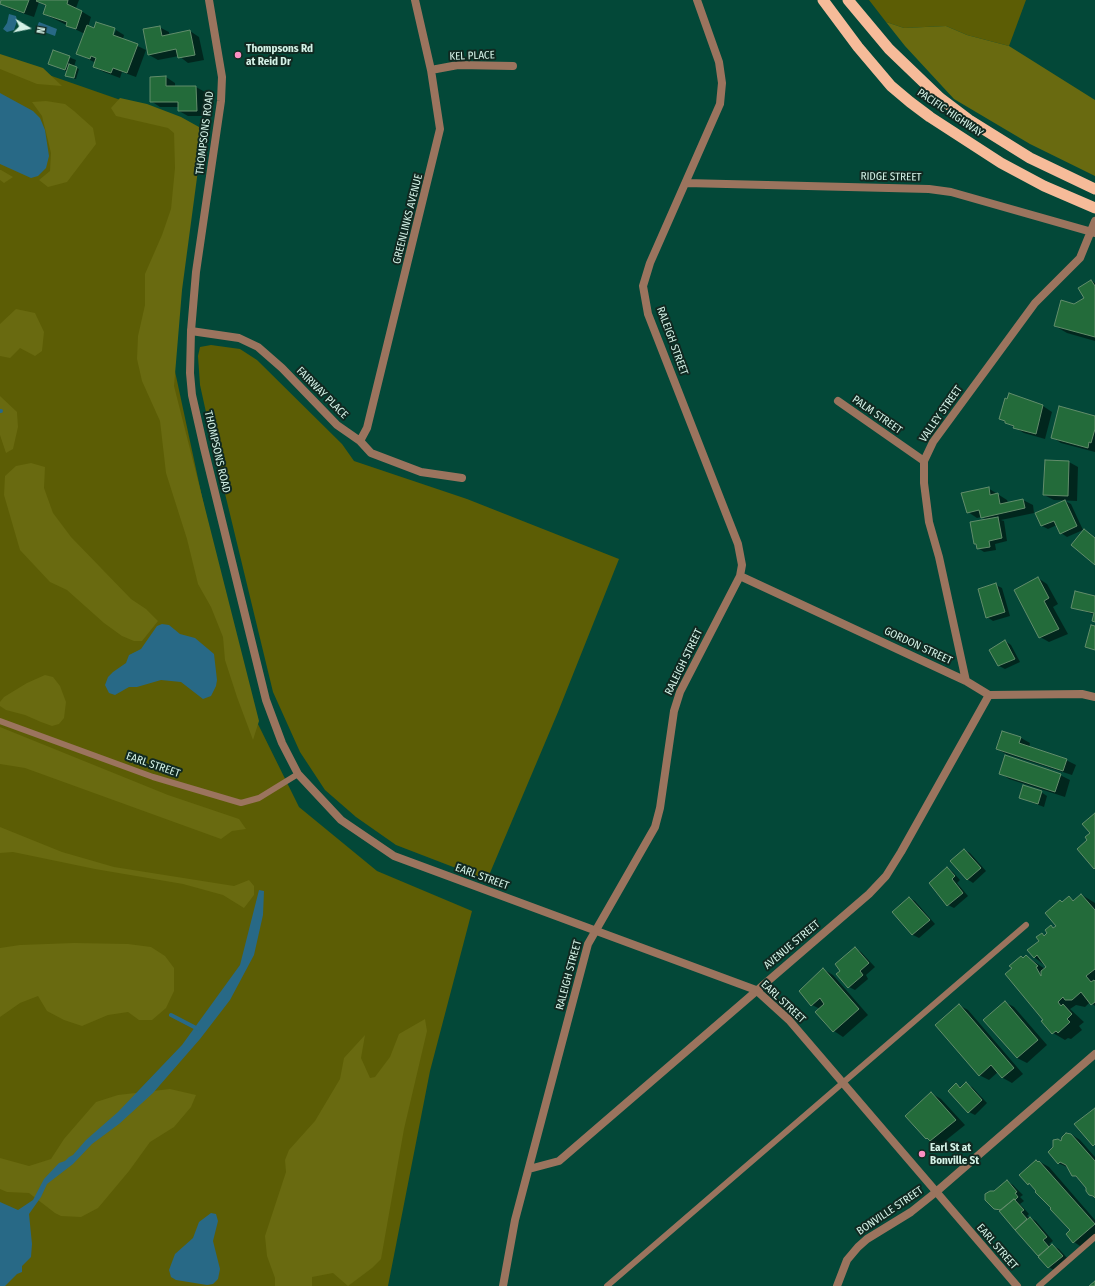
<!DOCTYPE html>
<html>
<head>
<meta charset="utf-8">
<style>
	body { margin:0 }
	#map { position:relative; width:1095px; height:1286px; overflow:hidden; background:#034838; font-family:"Fira Sans Condensed",sans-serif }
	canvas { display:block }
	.north { position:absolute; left:8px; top:8px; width:40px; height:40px; -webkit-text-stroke:3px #102921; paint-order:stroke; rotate:100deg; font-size:11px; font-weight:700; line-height:16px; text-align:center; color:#d4f2e7 }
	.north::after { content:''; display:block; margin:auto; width:14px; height:18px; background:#d4f2e7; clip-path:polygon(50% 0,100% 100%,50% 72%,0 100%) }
</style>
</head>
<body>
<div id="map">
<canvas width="1095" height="1286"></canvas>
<div class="north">N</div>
</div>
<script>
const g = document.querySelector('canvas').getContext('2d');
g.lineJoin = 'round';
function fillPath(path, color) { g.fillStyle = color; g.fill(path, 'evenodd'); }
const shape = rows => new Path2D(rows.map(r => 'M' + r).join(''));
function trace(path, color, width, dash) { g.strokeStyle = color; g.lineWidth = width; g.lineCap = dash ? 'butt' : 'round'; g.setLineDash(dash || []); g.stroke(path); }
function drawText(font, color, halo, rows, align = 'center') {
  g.font = font + ' "Fira Sans Condensed",sans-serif'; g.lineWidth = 4; g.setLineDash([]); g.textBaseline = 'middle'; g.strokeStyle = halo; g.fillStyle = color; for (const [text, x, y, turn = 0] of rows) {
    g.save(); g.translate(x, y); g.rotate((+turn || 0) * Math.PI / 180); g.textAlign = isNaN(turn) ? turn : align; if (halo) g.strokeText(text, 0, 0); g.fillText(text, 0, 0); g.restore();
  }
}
fillPath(shape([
	[869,0,1026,0,1009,46,967,35,946,26,904,28,886,22],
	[0,58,178,120,173,362,228,618,254,716,299,807,377,871,472,911,430,1071,388,1286,0,1286],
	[211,345,240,349,257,360,342,444,354,461,467,499,619,559,558,712,487,880,396,845,356,817,325,790,300,752,273,692,213,444,200,385,198,356,200,347]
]), '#5c5d05');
fillPath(shape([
	[886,22,904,28,946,26,967,35,1009,46,1095,100,1095,176,1030,144,954,99,905,46],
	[0,54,43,68,62,86,37,84,0,69],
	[120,98,147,104,181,117,199,127,200,155,182,290,174,386,259,721,253,740,237,697,225,660,223,637,211,607,198,584,187,539,166,473,160,421,142,381,137,359,138,336,145,305,145,274,162,235,171,209,175,168,174,133,168,128,116,116,111,108],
	[46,101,65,104,74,111,93,128,96,144,67,182,48,187,39,180,50,171,51,153,42,116,32,102],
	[0,170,1,170,13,177,4,183,0,180],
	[16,309,35,313,44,332,42,351,35,356,20,348,10,358,0,356,0,324],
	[0,396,17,412,18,427,13,449,6,453,0,435],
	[31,463,45,467,44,488,53,513,71,537,131,599,146,609,158,621,142,641,134,641,122,636,104,623,67,590,50,582,20,550,4,495,5,476,16,466],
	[45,675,53,677,60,686,66,702,64,718,59,724,52,726,41,722,25,715,6,710,0,706,0,702,4,697,27,683],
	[0,727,168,795,239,819,246,829,232,831,221,839,25,768,0,764],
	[0,827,62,852,114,867,234,886,249,880,254,886,254,895,244,908,223,895,183,884,95,869,13,852,0,853],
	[74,943,128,944,151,947,165,956,174,968,174,991,166,1008,152,1020,139,1020,128,1012,108,1015,82,1026,64,1020,47,1011,38,996,20,1003,0,1017,0,948,20,945],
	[425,1019,427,1031,404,1129,381,1259,372,1268,348,1286,333,1273,312,1277,312,1286,275,1286,275,1278,267,1256,265,1236,286,1172,285,1160,289,1150,315,1121,340,1079,344,1058,365,1035,361,1058,370,1078,375,1077,390,1057,399,1034],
	[170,1089,196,1095,191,1107,174,1127,150,1142,129,1171,98,1208,81,1217,61,1216,55,1213,29,1193,7,1192,0,1189,0,1158,29,1166,51,1159,64,1139,96,1102,118,1095]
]), '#696a10');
fillPath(shape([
	[9,14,16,16,17,21,14,30,7,32,3,29,7,23],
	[39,22,57,29,55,36,36,29],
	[0,93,33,111,40,118,45,130,49,156,46,168,38,176,31,178,0,164],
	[162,624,169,625,180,634,195,638,214,654,217,680,216,686,211,696,203,699,181,682,161,680,137,687,129,687,115,695,109,693,105,685,108,677,113,672,126,663,129,655,141,649,157,626],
	[259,890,264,891,263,915,254,955,230,1000,200,1039,153,1093,119,1124,92,1144,73,1164,47,1184,41,1197,29,1214,32,1244,31,1257,22,1266,22,1272,17,1274,5,1286,0,1286,0,1202,18,1210,33,1200,44,1179,59,1163,65,1161,69,1157,73,1155,86,1140,118,1112,182,1045,240,965],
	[211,1213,216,1214,218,1221,213,1241,220,1269,218,1279,213,1284,207,1285,176,1280,171,1277,169,1270,175,1254,193,1238,199,1222]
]), '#286986');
fillPath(shape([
	[2,0,79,0,76,8,91,17,88,27,95,29,97,23,115,29,111,39,112,40,116,30,124,35,123,39,146,50,136,77,122,72,120,78,104,72,94,67,96,63,78,54,85,34,44,14,46,6,39,2,34,17,10,9,1,3],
	[159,27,169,32,169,35,190,31,199,37,204,60,188,63,179,56,158,60,149,55],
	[53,51,76,60,74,67,79,69,76,79,69,77,68,72,49,64],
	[166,77,175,83,175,87,196,87,205,92,206,116,188,116,179,111,179,107,160,107,151,101],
	[1091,281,1095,283,1095,341,1067,333,1055,326,1074,305,1085,299],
	[1009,395,1043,406,1052,412,1045,439,1024,433,1000,419],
	[1095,417,1095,452,1061,443,1052,437],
	[1069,462,1078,467,1077,501,1054,500,1044,495],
	[988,488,1007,500,1008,503,1023,500,1033,505,1034,513,1001,520,1004,521,1007,541,995,544,996,550,984,552,978,548,975,544,987,520,981,517,977,518,968,512],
	[1065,501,1071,504,1083,530,1067,537,1061,533,1057,525,1048,529,1042,526,1037,514],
	[1038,578,1047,584,1058,604,1053,607,1068,634,1049,642,1040,637],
	[996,585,1002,588,1010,616,993,621,987,617],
	[1095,597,1095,622,1095,615,1072,607],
	[1005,641,1011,645,1020,662,1005,669,999,666,990,650],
	[1021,738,1030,743,1029,747,1066,760,1076,765,1072,775,1006,754,997,749],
	[1000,773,1060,775,1070,780,1065,797,1009,779],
	[1041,792,1047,796,1044,807,1020,798],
	[964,850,970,853,986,871,973,883,967,879],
	[947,868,953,872,960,880,957,883,968,896,954,908,948,905],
	[1082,895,1095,903,1095,1006,1090,1002,1085,1007,1076,1005,1070,1009,1084,1022,1079,1026,1082,1030,1071,1039,1068,1038,1065,1040,1053,1033,1044,1020,1024,959,1026,956,1045,969,1047,967,1034,957,1042,934,1046,936,1051,926,1055,928,1057,926,1062,903,1069,898,1074,901],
	[909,898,915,901,935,924,919,938,913,935],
	[855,948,861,952,875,967,866,975,868,979,855,990,849,987,842,971],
	[823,969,833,975,868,1015,843,1037,834,1031,817,1012,820,1009,812,1005,800,991],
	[1005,1002,1014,1007,1047,1045,1027,1063,1017,1058],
	[959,1005,968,1010,1023,1074,1012,1083,1003,1078,998,1072,989,1080,979,1075],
	[956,1084,962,1088,966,1084,972,1087,987,1103,975,1115,969,1112],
	[931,1093,941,1099,965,1125,940,1145,926,1138],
	[1071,1134,1080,1140,1095,1157,1095,1198,1090,1195,1087,1187,1081,1180,1073,1175,1069,1168,1058,1163,1062,1142],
	[1040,1162,1049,1167,1095,1220,1095,1237,1083,1248,1074,1242,1067,1234,1071,1230,1034,1187,1021,1175],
	[1007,1181,1013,1185,1023,1195,1020,1197,1024,1201,1020,1204,1029,1214,1027,1216,1036,1221,1053,1241,1049,1244,1059,1249,1068,1259,1055,1271,1049,1267,1001,1212,994,1208,994,1192]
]), '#0007');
trace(shape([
	[0,411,1,411],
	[171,1015,198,1029]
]), '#286986', 4);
const building = shape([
	[1,0,29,0,24,13,0,4,1,0],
	[37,0,68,0,67,4,82,11,76,29,66,26,67,22,43,14,46,5,36,1,37,0],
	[96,22,115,28,113,35,138,44,127,73,113,68,111,73,93,67,96,58,91,56,90,59,76,54,87,25,94,28,96,22],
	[160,26,162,36,190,30,195,55,178,58,176,49,148,55,143,29,160,26],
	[53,50,70,56,65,70,48,64,53,50],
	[69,64,77,67,74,78,65,76,69,64],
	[166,76,166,86,196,86,197,111,178,111,178,102,150,102,150,77,166,76],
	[1091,280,1095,286,1095,337,1054,326,1061,300,1074,304,1084,298,1078,288,1091,280],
	[1009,393,1043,405,1036,434,1013,428,1014,426,1005,423,1005,421,999,419,1005,398,1007,399,1009,393],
	[1059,406,1095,416,1095,429,1091,443,1089,442,1088,448,1051,438,1059,406],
	[1045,460,1069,461,1068,496,1043,495,1045,460],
	[989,487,990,495,998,493,1000,504,1023,499,1025,508,981,518,979,510,967,513,961,493,989,487],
	[1065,500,1077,526,1060,534,1054,521,1041,526,1035,513,1065,500],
	[998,517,1002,538,989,541,990,547,977,549,976,544,974,544,970,522,998,517],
	[1084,529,1095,538,1095,565,1071,545,1084,529],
	[1038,577,1049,598,1044,601,1059,629,1039,638,1014,590,1038,577],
	[996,583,1005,612,986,618,978,589,996,583],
	[1075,591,1095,596,1095,622,1092,621,1094,613,1071,608,1075,591],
	[1091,625,1095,626,1095,650,1085,647,1091,625],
	[1005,640,1015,659,998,666,989,650,1005,640],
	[1002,731,1021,737,1019,743,1067,759,1063,771,996,749,1002,731],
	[1005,755,1061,774,1055,792,999,774,1005,755],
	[1023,785,1042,791,1038,804,1019,798,1023,785],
	[1095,813,1095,868,1094,869,1077,849,1087,840,1085,837,1090,833,1082,824,1095,813],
	[964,849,981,868,967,880,950,861,964,849],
	[947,867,955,876,952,879,963,893,947,906,929,883,947,867],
	[1081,894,1095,910,1095,969,1086,976,1091,982,1094,980,1095,981,1095,1002,1091,1005,1081,992,1072,1000,1065,1000,1063,997,1058,1002,1061,1006,1063,1004,1072,1014,1067,1019,1070,1022,1058,1033,1056,1031,1052,1034,1041,1021,1043,1020,1005,974,1012,968,1009,966,1021,956,1023,958,1026,955,1038,966,1036,967,1041,976,1041,971,1046,967,1037,955,1034,958,1027,950,1039,941,1036,937,1042,933,1044,936,1047,933,1045,930,1051,925,1053,928,1056,926,1045,913,1060,900,1062,902,1069,896,1073,901,1081,894],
	[909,897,930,920,912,935,892,912,909,897],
	[855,947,869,963,860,971,863,975,848,988,836,974,840,971,835,964,855,947],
	[823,968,859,1009,833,1032,815,1012,824,1004,820,998,811,1006,799,991,823,968],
	[1005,1001,1038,1040,1017,1058,983,1020,1005,1001],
	[959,1004,1014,1068,1002,1078,991,1065,979,1076,935,1025,959,1004],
	[966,1082,982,1100,968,1113,948,1091,956,1083,960,1088,966,1082],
	[931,1092,956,1120,930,1141,927,1138,926,1139,905,1116,931,1092],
	[1095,1108,1095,1144,1093,1146,1074,1124,1095,1108],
	[1066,1133,1071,1134,1095,1161,1095,1198,1093,1196,1089,1195,1086,1191,1086,1188,1076,1176,1072,1176,1066,1165,1060,1162,1058,1164,1048,1152,1053,1147,1053,1140,1058,1139,1061,1141,1062,1137,1066,1133],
	[1036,1160,1038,1162,1039,1161,1095,1224,1073,1243,1066,1234,1070,1230,1050,1209,1051,1208,1035,1192,1036,1191,1029,1183,1028,1185,1019,1175,1036,1160],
	[1007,1180,1017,1192,1015,1193,1018,1197,1015,1200,1014,1199,1001,1210,994,1209,985,1200,985,1194,990,1191,994,1191,1007,1180],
	[1014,1199,1024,1210,1021,1212,1027,1219,1015,1230,999,1211,1014,1199],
	[1030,1217,1047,1237,1043,1240,1049,1247,1038,1256,1015,1230,1030,1217],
	[1052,1244,1063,1256,1048,1268,1038,1257,1052,1244],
	[1095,1281,1095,1286,1089,1286,1095,1281]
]);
fillPath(building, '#236b3a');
trace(building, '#628d6b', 1);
trace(shape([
	[0,721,153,777,241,803,259,798,298,774],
	[607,1286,1026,925],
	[1039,1286,1095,1237]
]), '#9b745e', 6);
trace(shape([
	[431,70,458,65,513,66],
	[686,183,929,189,951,192,1095,233],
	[191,331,239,338,258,347,282,368,337,425,360,441,371,453,421,472,462,478],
	[838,401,924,461],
	[360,441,367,428,440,129,431,70,415,0],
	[740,576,966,681,989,695,1082,694,1095,697],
	[966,681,939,557,929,522,924,483,924,461,933,442,1035,303,1080,258,1095,221],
	[529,1169,559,1161,869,894,886,876,901,852,989,695],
	[503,1286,515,1220,588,944,655,827,660,808,674,711,680,692,740,576,742,565,738,544,648,314,643,286,650,263,720,104,722,83,719,62,697,0],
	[837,1286,847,1260,858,1247,867,1239,911,1212,936,1192,1095,1054]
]), '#9b745e', 8);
trace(shape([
	[209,0,222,77,221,101,196,272,191,331,190,373,192,395,204,448,266,700,282,743,298,774,341,820,394,856,756,990,789,1020,1017,1286]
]), '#9b745e', 8);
trace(shape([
	[823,0,858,47,891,86,910,102,930,117,1001,163,1044,186,1095,208],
	[848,0,889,49,940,98,969,120,1030,158,1095,189]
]), '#f6bb99', 11);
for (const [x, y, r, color] of [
	[238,55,4,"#fc8fc3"],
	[922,1154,4,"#fc8fc3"]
]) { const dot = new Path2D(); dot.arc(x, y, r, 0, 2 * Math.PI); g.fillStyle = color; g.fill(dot); trace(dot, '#102921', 1.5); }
drawText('bold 11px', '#d4f2e7', '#102921', [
	["Thompsons Rd",246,49],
	["at Reid Dr",246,62],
	["Earl St at",930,1148],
	["Bonville St",930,1161]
], 'left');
drawText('11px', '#d4f2e7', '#102921', [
	["KEL PLACE",472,56,-2],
	["PACIFIC HIGHWAY",950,113,34],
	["THOMPSONS ROAD",205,133,-83],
	["RIDGE STREET",891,177,1],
	["GREENLINKS AVENUE",408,219,-76],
	["RALEIGH STREET",672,341,70],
	["FAIRWAY PLACE",322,393,45],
	["VALLEY STREET",941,414,-55],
	["PALM STREET",877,415,35],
	["THOMPSONS ROAD",217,452,77],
	["GORDON STREET",918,646,25],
	["RALEIGH STREET",684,662,-64],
	["EARL STREET",153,765,19],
	["EARL STREET",482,877,20],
	["AVENUE STREET",792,945,-40],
	["RALEIGH STREET",569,975,-75],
	["EARL STREET",783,1002,43],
	["BONVILLE STREET",890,1211,-34],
	["EARL STREET",997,1247,49]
]);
</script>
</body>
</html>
